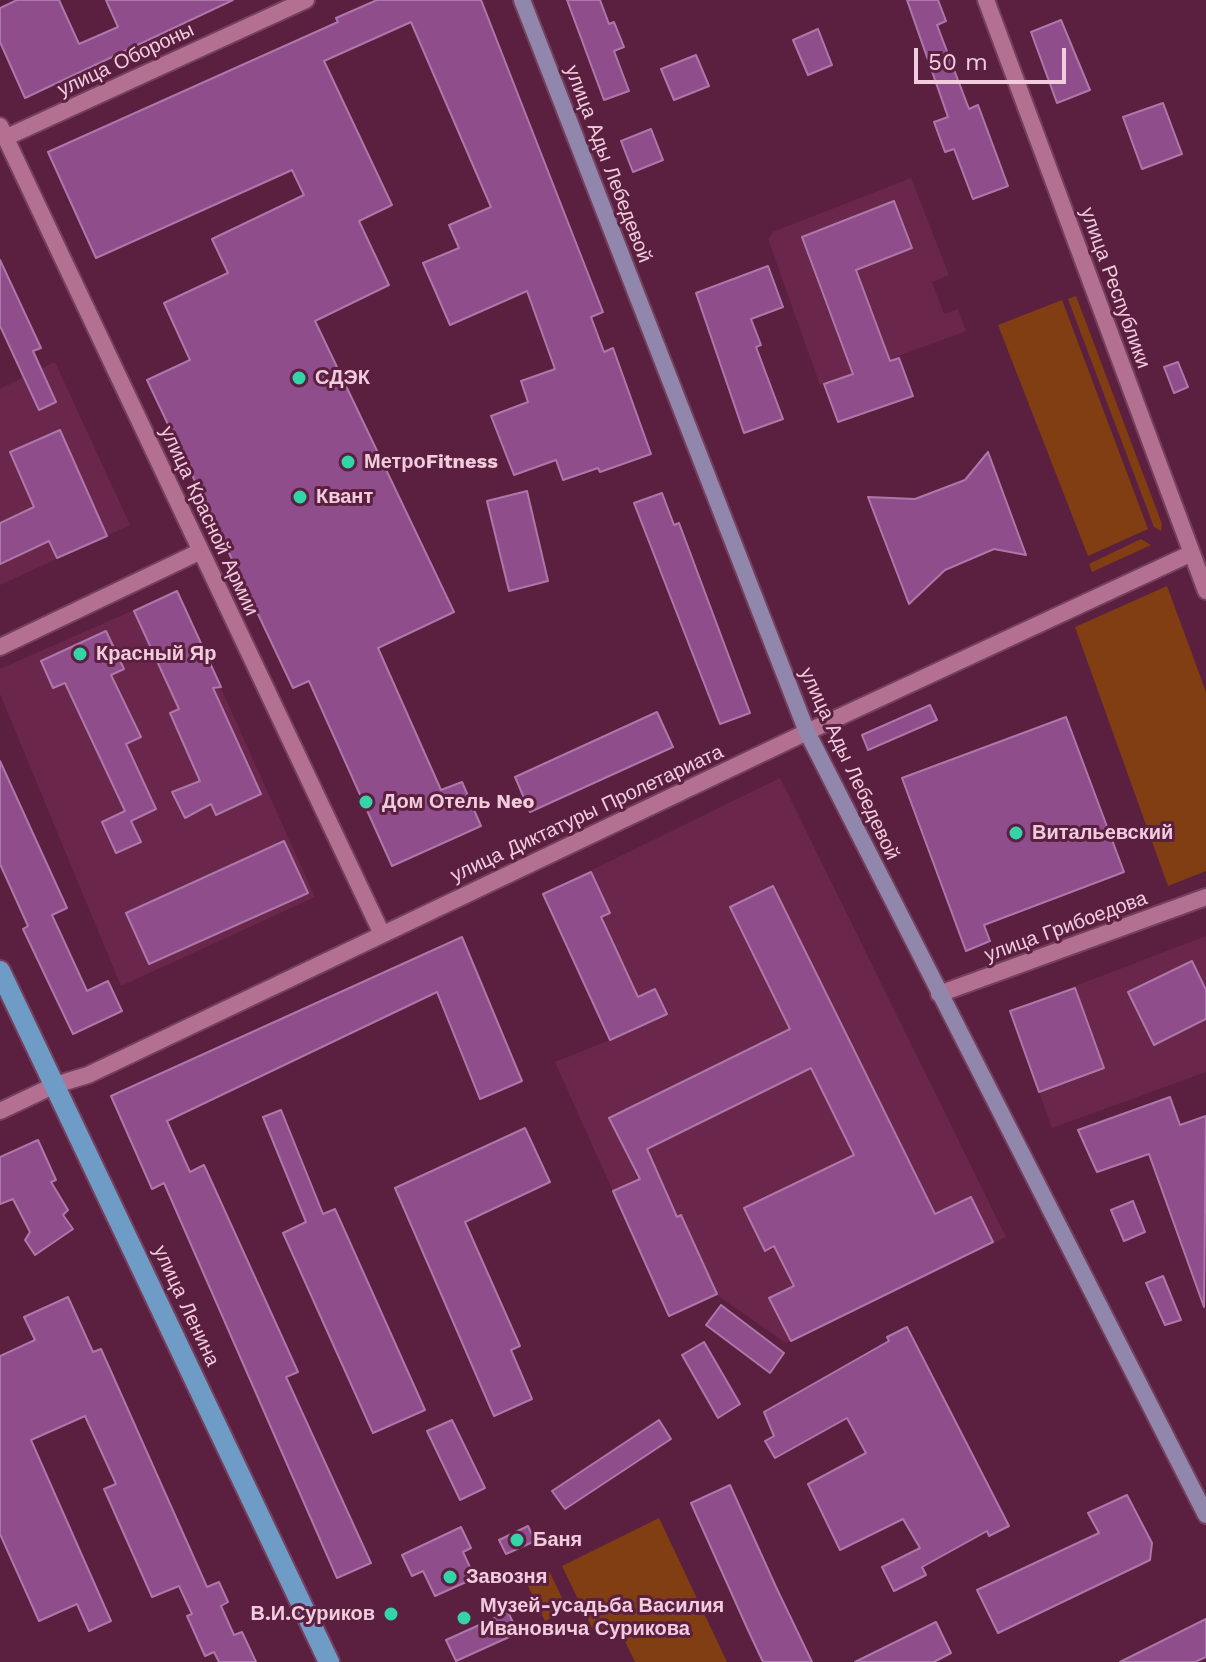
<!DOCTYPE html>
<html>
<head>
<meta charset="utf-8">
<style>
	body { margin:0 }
	#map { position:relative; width:1206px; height:1662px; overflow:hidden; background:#5b2040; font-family:"Work Sans",sans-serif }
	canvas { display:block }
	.scale { position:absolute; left:914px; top:48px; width:152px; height:36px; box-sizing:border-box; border:4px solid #f1ccdc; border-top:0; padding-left:10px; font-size:24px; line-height:28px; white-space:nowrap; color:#f1ccdc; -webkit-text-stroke:6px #5b2040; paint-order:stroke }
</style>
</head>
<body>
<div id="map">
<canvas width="1206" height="1662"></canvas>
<div class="scale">50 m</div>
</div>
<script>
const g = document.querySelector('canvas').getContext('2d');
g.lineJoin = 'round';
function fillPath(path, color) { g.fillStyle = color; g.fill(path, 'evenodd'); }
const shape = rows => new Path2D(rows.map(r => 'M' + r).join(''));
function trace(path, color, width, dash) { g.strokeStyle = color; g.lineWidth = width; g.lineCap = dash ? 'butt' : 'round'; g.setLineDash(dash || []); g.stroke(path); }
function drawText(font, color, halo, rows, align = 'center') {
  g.font = font + ' "Work Sans",sans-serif'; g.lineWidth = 6; g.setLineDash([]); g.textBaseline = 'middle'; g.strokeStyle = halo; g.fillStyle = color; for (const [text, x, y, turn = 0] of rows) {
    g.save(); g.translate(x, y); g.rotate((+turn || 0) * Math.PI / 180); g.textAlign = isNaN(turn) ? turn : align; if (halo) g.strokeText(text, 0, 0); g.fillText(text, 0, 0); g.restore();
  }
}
fillPath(shape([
	[911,178,949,275,932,282,944,314,958,309,966,331,820,385,768,239,773,232],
	[55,362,130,525,0,585,0,389],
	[177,591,315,897,121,986,0,694,0,669],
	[780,778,1006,1237,786,1343,717,1295,669,1316,555,1062,610,1040,543,894],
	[1206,936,1206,1072,1052,1128,1010,1011]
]), '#6a274b');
fillPath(shape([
	[1076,296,1162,524,1161,531,1154,527,1068,299],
	[1062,300,1148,529,1088,556,998,325],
	[1141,539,1151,545,1092,572,1089,564],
	[1167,586,1206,692,1206,871,1168,886,1075,627],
	[659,1518,727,1662,635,1662,618,1627,593,1630,562,1566],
	[549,1571,568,1610,545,1621,526,1582]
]), '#803e12');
const building = shape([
	[17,0,59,0,79,44,118,27,106,0,233,0,25,98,0,42,0,8,17,0],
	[377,0,481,0,603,312,591,317,604,352,613,348,651,454,600,472,598,468,563,480,556,460,514,475,491,416,528,402,521,381,555,369,527,291,450,325,423,263,459,248,449,225,491,207,411,22,324,61,392,205,359,221,389,285,315,321,454,612,378,648,441,790,462,782,481,826,392,866,309,681,293,688,147,380,190,360,164,303,228,273,212,239,304,195,292,170,96,258,48,152,338,22,336,18,377,0],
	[567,0,600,0,609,24,614,22,624,47,614,51,629,91,604,100,567,0],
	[907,0,938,0,946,21,937,25,969,109,978,105,1008,186,973,199,954,149,945,152,934,122,948,117,907,0],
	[1061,20,1090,90,1057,103,1031,32,1061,20],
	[818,29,832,65,808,75,793,40,818,29],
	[696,55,709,86,674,100,661,69,696,55],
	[1163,103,1182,154,1142,169,1123,117,1163,103],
	[651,129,663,160,633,172,621,141,651,129],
	[894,201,912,248,856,270,890,361,899,358,913,396,838,422,824,384,853,374,802,237,894,201],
	[0,260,41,348,33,351,56,402,39,410,0,326,0,260],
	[768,266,783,307,751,319,761,345,756,347,783,419,744,433,696,293,768,266],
	[1178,362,1188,387,1174,393,1164,367,1178,362],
	[60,430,107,536,57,558,49,541,0,564,0,523,34,507,10,452,60,430],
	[988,452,1026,555,994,549,945,570,909,604,868,497,915,499,965,480,988,452],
	[527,491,548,581,509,591,487,501,527,491],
	[662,493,674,525,679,523,750,713,720,724,634,503,662,493],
	[177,591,221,687,213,688,261,794,216,815,211,804,185,818,172,792,200,781,170,713,179,709,134,611,177,591],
	[106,631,124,669,111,675,141,737,126,744,156,809,131,821,141,842,116,853,102,822,125,811,65,683,53,688,41,661,106,631],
	[930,705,937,720,868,750,862,735,930,705],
	[657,712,673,747,530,812,515,777,657,712],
	[1066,717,1124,872,984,925,990,941,966,951,902,778,1066,717],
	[0,761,67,908,52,915,87,991,108,981,122,1011,73,1034,23,929,28,926,0,864,0,761],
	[284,841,308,893,149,964,126,913,284,841],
	[591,872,610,913,601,917,638,997,655,989,667,1014,610,1040,543,894,591,872],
	[773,886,935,1214,971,1197,993,1242,791,1341,769,1298,794,1286,774,1246,765,1251,744,1208,854,1155,811,1068,647,1149,677,1217,681,1215,717,1294,669,1316,613,1191,640,1179,609,1118,790,1029,730,907,773,886],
	[462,937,522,1081,480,1099,437,992,167,1121,190,1172,204,1165,298,1372,286,1377,371,1563,337,1578,164,1183,152,1189,111,1096,462,937],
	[1192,961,1206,990,1206,1019,1154,1045,1128,992,1192,961],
	[1075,988,1104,1068,1039,1092,1010,1011,1075,988],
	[1170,1097,1180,1125,1206,1116,1204,1307,1149,1154,1097,1172,1078,1130,1170,1097],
	[281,1110,323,1214,335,1209,425,1410,373,1433,283,1233,306,1222,263,1117,281,1110],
	[525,1128,550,1182,465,1222,520,1346,511,1350,532,1399,494,1416,395,1188,525,1128],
	[38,1140,56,1180,51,1182,68,1210,63,1215,73,1229,35,1255,25,1240,30,1232,13,1199,0,1204,0,1157,38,1140],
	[1133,1201,1145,1232,1124,1241,1111,1210,1133,1201],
	[1163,1276,1181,1320,1165,1325,1146,1283,1163,1276],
	[68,1297,93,1352,101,1349,207,1587,219,1582,228,1602,221,1606,234,1635,242,1632,256,1662,219,1662,214,1652,205,1656,187,1616,192,1614,179,1586,152,1597,104,1489,116,1484,85,1416,31,1440,111,1621,89,1631,77,1604,39,1621,0,1534,0,1356,35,1340,24,1317,68,1297],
	[721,1305,784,1353,770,1373,706,1325,721,1305],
	[907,1327,1009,1526,989,1536,987,1531,922,1567,926,1575,894,1591,882,1567,920,1548,903,1519,840,1550,808,1484,866,1453,847,1418,775,1458,765,1441,774,1436,764,1412,889,1341,887,1337,907,1327],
	[704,1342,740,1404,718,1418,682,1355,704,1342],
	[452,1420,485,1488,460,1500,427,1431,452,1420],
	[659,1420,671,1439,565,1509,552,1491,659,1420],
	[730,1485,776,1587,812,1662,763,1662,748,1630,691,1503,730,1485],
	[1127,1495,1152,1543,1150,1560,998,1633,977,1590,1099,1533,1088,1513,1127,1495],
	[528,1526,535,1541,506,1554,499,1540,528,1526],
	[461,1527,471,1548,463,1552,475,1578,435,1596,423,1571,412,1576,402,1555,461,1527],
	[508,1612,518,1633,456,1661,446,1640,508,1612],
	[1206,1619,1206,1657,1195,1662,1120,1662,1206,1619],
	[936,1622,951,1653,934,1662,855,1662,936,1622]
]);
fillPath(building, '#904d8c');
trace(building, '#ad78a9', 2);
const minor = shape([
	[0,126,382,934],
	[7,137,306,0],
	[0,647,201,551],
	[939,994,1206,897]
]);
const tertiary = shape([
	[986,0,1206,591],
	[0,1111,55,1085,88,1075,807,732,1192,553]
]);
const secondary = shape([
	[522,0,807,732,1206,1515]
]);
const primary = shape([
	[0,971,329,1662]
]);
trace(minor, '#74405d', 20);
trace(tertiary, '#74405d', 20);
trace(secondary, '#74405d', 20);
trace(primary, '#74405d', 24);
trace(minor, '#b47091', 16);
trace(tertiary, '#b47091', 16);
trace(secondary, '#9186ac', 16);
trace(primary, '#6e9cc7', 20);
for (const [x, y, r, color] of [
	[299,378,8,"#32d4a8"],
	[348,462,8,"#32d4a8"],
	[300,497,8,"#32d4a8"],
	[80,654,8,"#32d4a8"],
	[366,802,8,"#32d4a8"],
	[1016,833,8,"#32d4a8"],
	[517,1540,8,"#32d4a8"],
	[450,1577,8,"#32d4a8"],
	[391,1614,8,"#32d4a8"],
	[464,1618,8,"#32d4a8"]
]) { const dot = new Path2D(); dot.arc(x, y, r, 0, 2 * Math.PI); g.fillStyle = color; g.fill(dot); trace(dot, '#5b2040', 3); }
drawText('20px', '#f1ccdc', '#5b2040', [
	["улица Обороны",126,60,-25],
	["улица Ады Лебедевой",608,164,69],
	["улица Республики",1115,288,70],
	["улица Красной Армии",209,521,65],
	["улица Ады Лебедевой",849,764,65],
	["улица Диктатуры Пролетариата",587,814,-25],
	["улица Грибоедова",1066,927,-20],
	["улица Ленина",186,1306,65]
]);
drawText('bold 20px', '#f1ccdc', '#5b2040', [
	["СДЭК",315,378],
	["МетроFitness",364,462],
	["Квант",316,497],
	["Красный Яр",96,654],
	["Дом Отель Neo",382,802],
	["Витальевский",1032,833],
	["Баня",533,1540],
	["Завозня",466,1577],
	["Музей-усадьба Василия",480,1606],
	["Ивановича Сурикова",480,1629],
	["В.И.Суриков",375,1614,"right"]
], 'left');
</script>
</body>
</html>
